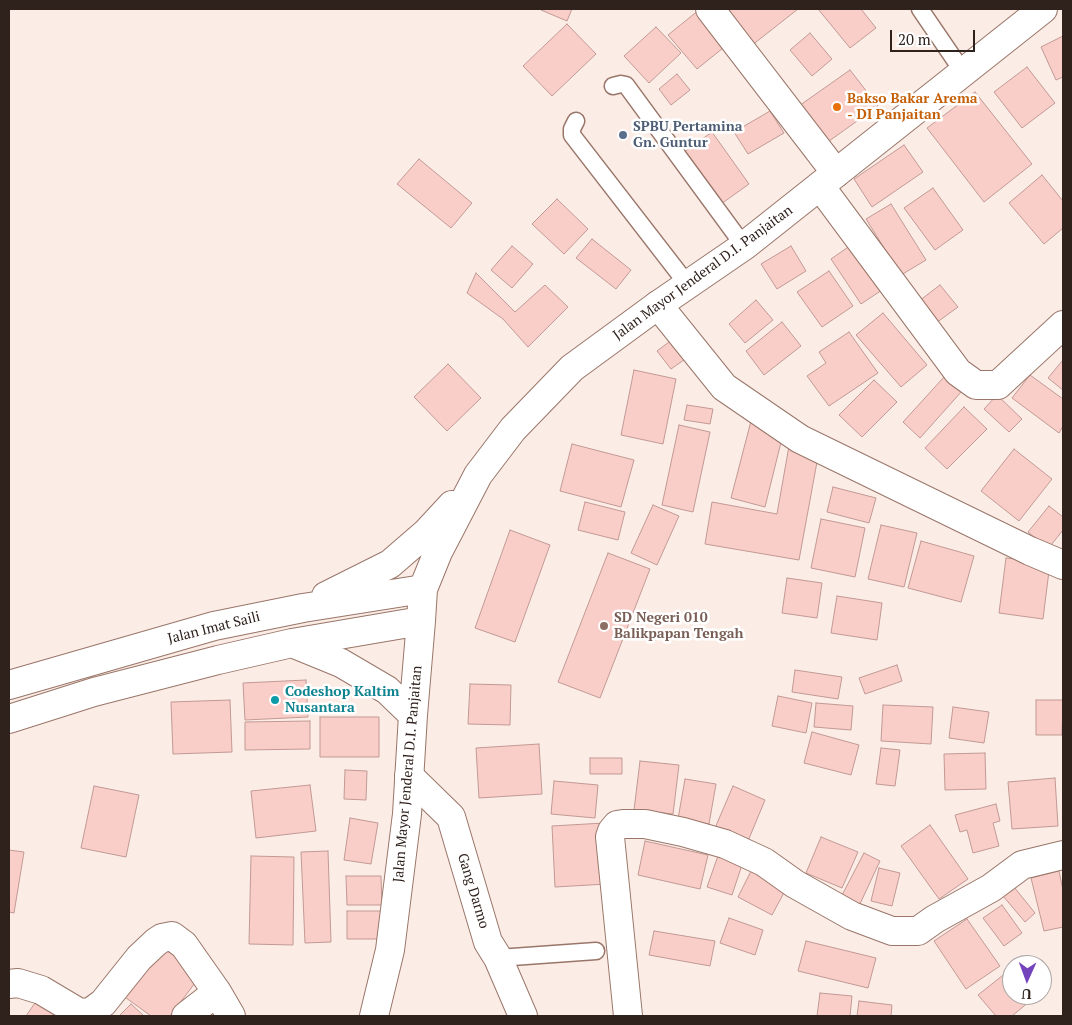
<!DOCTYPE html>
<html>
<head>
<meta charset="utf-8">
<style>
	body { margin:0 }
	#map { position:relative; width:1072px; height:1025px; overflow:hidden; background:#fcece6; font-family:"PT Serif",serif }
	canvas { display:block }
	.frame { position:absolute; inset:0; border:10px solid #2f211c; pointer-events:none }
	.north { position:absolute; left:1002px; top:955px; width:50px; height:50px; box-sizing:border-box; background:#fff; border:1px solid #aca6a4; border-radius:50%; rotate:182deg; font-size:14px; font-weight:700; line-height:20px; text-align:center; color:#2f211c }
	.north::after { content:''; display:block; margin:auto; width:18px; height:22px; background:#7344bc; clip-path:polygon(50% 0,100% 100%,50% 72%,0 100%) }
	.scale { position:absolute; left:890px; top:30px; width:85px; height:22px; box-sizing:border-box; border:2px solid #2f211c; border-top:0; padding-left:6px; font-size:15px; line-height:18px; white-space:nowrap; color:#2f211c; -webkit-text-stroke:4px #fff; paint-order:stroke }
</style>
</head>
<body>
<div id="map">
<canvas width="1072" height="1025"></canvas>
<div class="frame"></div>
<div class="north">U</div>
<div class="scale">20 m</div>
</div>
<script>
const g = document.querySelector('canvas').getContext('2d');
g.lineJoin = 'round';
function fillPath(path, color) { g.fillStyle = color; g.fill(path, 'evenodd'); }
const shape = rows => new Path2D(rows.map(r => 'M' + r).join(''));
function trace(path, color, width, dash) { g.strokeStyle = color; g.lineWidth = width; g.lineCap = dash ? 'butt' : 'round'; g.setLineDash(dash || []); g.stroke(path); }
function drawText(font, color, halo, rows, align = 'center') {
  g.font = font + ' "PT Serif",serif'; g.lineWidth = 5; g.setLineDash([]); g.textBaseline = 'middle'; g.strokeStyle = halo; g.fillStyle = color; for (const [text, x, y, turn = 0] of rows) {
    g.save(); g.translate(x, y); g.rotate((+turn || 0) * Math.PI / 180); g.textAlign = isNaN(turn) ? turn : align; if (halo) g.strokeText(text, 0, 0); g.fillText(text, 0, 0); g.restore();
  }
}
const building = shape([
	[542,9,572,9,567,21,541,10,542,9],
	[726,9,798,9,751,46,726,9],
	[818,9,861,9,876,28,850,48,818,9],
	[699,10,728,44,697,69,668,35,699,10],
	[567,24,596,54,552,96,523,66,567,24],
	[656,27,681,53,649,83,624,56,656,27],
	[810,33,832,59,812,76,790,50,810,33],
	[1063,36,1063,77,1056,80,1041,47,1063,36],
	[1027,67,1055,103,1022,128,994,92,1027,67],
	[850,70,878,106,825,144,796,108,850,70],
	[677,74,690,90,671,105,659,89,677,74],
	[975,92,1032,164,984,202,927,128,975,92],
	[770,111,784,133,748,154,734,132,770,111],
	[712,132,749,184,721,204,684,152,712,132],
	[904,145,923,172,872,207,854,179,904,145],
	[419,159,472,203,451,228,397,184,419,159],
	[1042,175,1063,201,1063,228,1044,244,1009,203,1042,175],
	[933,188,963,230,935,250,904,208,933,188],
	[557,199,588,229,564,254,532,224,557,199],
	[891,204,926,260,901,275,866,219,891,204],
	[592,239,631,270,616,289,576,258,592,239],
	[854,243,885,288,861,304,831,259,854,243],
	[512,246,533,264,512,288,491,270,512,246],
	[791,246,806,271,777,289,761,264,791,246],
	[829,271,853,306,822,327,797,292,829,271],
	[476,273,515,312,545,285,568,307,528,347,503,319,467,293,476,273],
	[940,285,958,307,936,323,919,301,940,285],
	[756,300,773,320,745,343,729,324,756,300],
	[883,313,927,365,901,387,856,335,883,313],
	[782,322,801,346,764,375,746,351,782,322],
	[849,332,878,373,829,406,807,376,826,363,819,352,849,332],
	[677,336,691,355,671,369,657,351,677,336],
	[1063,360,1063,390,1048,378,1063,360],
	[448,364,481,398,447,431,414,397,448,364],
	[634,370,676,379,663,444,621,435,634,370],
	[1030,375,1063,399,1063,426,1059,433,1012,398,1030,375],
	[945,376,962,391,920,438,903,422,945,376],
	[874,380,897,402,862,437,839,415,874,380],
	[997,395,1022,419,1009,432,984,409,997,395],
	[687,405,713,409,710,424,684,420,687,405],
	[964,407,987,429,947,469,925,448,964,407],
	[751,421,784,430,765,507,731,498,751,421],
	[679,425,710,432,693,512,662,505,679,425],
	[572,444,634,460,621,507,560,491,572,444],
	[789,446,819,451,799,560,705,544,712,502,777,514,789,446],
	[1014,449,1052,479,1019,521,981,491,1014,449],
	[833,487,876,498,869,523,827,512,833,487],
	[585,502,625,512,618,540,578,530,585,502],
	[653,505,679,516,657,565,631,553,653,505],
	[1049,506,1063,517,1063,530,1048,549,1028,532,1049,506],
	[821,519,865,528,855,577,811,568,821,519],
	[881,525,917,533,904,587,868,579,881,525],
	[510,530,550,545,515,642,475,628,510,530],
	[921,541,974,556,961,602,908,588,921,541],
	[608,553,650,569,600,698,558,682,608,553],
	[1006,558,1050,563,1043,619,999,613,1006,558],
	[787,578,822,583,817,618,782,613,787,578],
	[837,596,882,603,877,640,831,633,837,596],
	[897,665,902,681,865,694,859,678,897,665],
	[795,670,842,677,838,699,792,692,795,670],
	[306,680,308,717,245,720,243,683,306,680],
	[470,684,511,685,510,725,468,724,470,684],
	[778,696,812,703,806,733,772,726,778,696],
	[230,700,232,752,173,754,171,702,230,700],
	[1036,700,1063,700,1062,735,1036,735,1036,700],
	[816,703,853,706,851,730,814,727,816,703],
	[883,705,933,707,931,744,881,741,883,705],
	[953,707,989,712,984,743,949,738,953,707],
	[320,717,379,717,379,757,320,757,320,717],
	[310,721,310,749,245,750,245,722,310,721],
	[812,732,859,745,851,775,804,763,812,732],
	[539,744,542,794,479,798,476,748,539,744],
	[881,748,900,750,895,786,876,784,881,748],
	[985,753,986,789,945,790,944,754,985,753],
	[590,758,622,758,622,774,590,774,590,758],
	[640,761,679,765,673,814,634,810,640,761],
	[345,770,367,771,366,800,344,799,345,770],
	[1055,778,1058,826,1012,829,1008,782,1055,778],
	[685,779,716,784,709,824,678,819,685,779],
	[554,781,598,785,595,818,551,814,554,781],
	[310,785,316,831,256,838,251,791,310,785],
	[94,786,139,795,126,857,81,848,94,786],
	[733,786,765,800,748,841,715,828,733,786],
	[996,804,1000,821,993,823,999,846,973,853,967,830,960,832,955,815,996,804],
	[350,818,378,823,371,864,344,860,350,818],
	[604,823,607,884,555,887,552,826,604,823],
	[930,825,968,879,939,899,901,846,930,825],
	[821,837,858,852,842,888,806,873,821,837],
	[645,841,708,855,700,889,638,875,645,841],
	[9,850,24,852,14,913,9,912,9,850],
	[328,851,331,942,305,943,301,852,328,851],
	[719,853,743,862,732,895,707,887,719,853],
	[864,853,880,861,859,906,841,897,864,853],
	[251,856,294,857,293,945,249,944,251,856],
	[879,868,900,873,892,906,871,901,879,868],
	[751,871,786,889,772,915,738,897,751,871],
	[1059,871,1063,890,1063,927,1044,931,1031,878,1059,871],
	[346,876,381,876,382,905,347,905,346,876],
	[1014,887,1035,913,1025,922,1003,896,1014,887],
	[1002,905,1022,933,1004,946,983,918,1002,905],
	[347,911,383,911,383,939,347,939,347,911],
	[729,918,763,930,755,955,720,943,729,918],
	[967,919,1000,966,966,989,934,941,967,919],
	[654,931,715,941,710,966,649,955,654,931],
	[806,941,876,958,868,988,798,971,806,941],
	[159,945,201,975,170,1016,151,1016,122,995,159,945],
	[1007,972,1012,979,1012,995,1025,995,1030,1001,1012,1016,996,1016,978,995,1007,972],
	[820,993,852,996,850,1016,817,1016,820,993],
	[39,997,70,1016,26,1016,39,997],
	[859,1001,892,1005,891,1016,857,1016,859,1001],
	[131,1004,144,1016,119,1016,131,1004]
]);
fillPath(building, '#facec8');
trace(building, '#c19994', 1);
const service = shape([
	[920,9,963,72],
	[613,86,621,84,626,85,744,246],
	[576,121,572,129,572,135,688,285],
	[498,958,596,951]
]);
const minor = shape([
	[710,9,836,173],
	[820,186,958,372,976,385,998,385,1063,325],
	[658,305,724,387,800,439,1030,551,1063,565],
	[409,776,451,817,488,942,498,958,523,1016],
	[9,984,18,983,41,990,78,1012,86,1013,92,1011,103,1003,139,958,156,942,162,938,172,936,184,945,217,992],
	[186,1016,217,992,231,1016],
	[628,1016,610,837,612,831,617,825,623,824,645,824,683,832,725,844,764,862,795,884,852,916,892,931,918,931,935,919,991,888,1022,865,1063,855]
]);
const secondary = shape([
	[326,596,390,564,427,532,452,505],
	[292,643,341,663,387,690,413,715],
	[9,685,214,626,303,608,423,589],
	[9,719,94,692,218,660,292,643,421,621],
	[374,1016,390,950,407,814,413,715,421,621,423,589,438,552,478,475,513,429,572,368,658,305,744,246,1043,9]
]);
trace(service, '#997669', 19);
trace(minor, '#997669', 30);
trace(secondary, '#997669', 30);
trace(service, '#fff', 16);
trace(minor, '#fff', 28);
trace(secondary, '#fff', 28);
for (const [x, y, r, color] of [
	[837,107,5,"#e8710a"],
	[623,135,5,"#5c6f8a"],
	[604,626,5,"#8d6e63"],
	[275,700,5,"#0f9aa8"]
]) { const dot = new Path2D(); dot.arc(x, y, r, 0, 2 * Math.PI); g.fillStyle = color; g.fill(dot); trace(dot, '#fff', 2); }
drawText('bold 14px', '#c56008', '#fff', [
	["Bakso Bakar Arema",847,99],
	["- DI Panjaitan",847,115]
], 'left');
drawText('bold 14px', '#4e5e75', '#fff', [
	["SPBU Pertamina",633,127],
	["Gn. Guntur",633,143]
], 'left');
drawText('14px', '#2f211c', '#fff', [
	["Jalan Mayor Jenderal D.I. Panjaitan",703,273,-36],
	["Jalan Imat Saili",214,628,-14],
	["Jalan Mayor Jenderal D.I. Panjaitan",408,774,-85],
	["Gang Darmo",473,891,73]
]);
drawText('bold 14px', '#785e54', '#fff', [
	["SD Negeri 010",614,618],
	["Balikpapan Tengah",614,634]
], 'left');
drawText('bold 14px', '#0d838f', '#fff', [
	["Codeshop Kaltim",285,692],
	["Nusantara",285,708]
], 'left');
</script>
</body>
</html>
